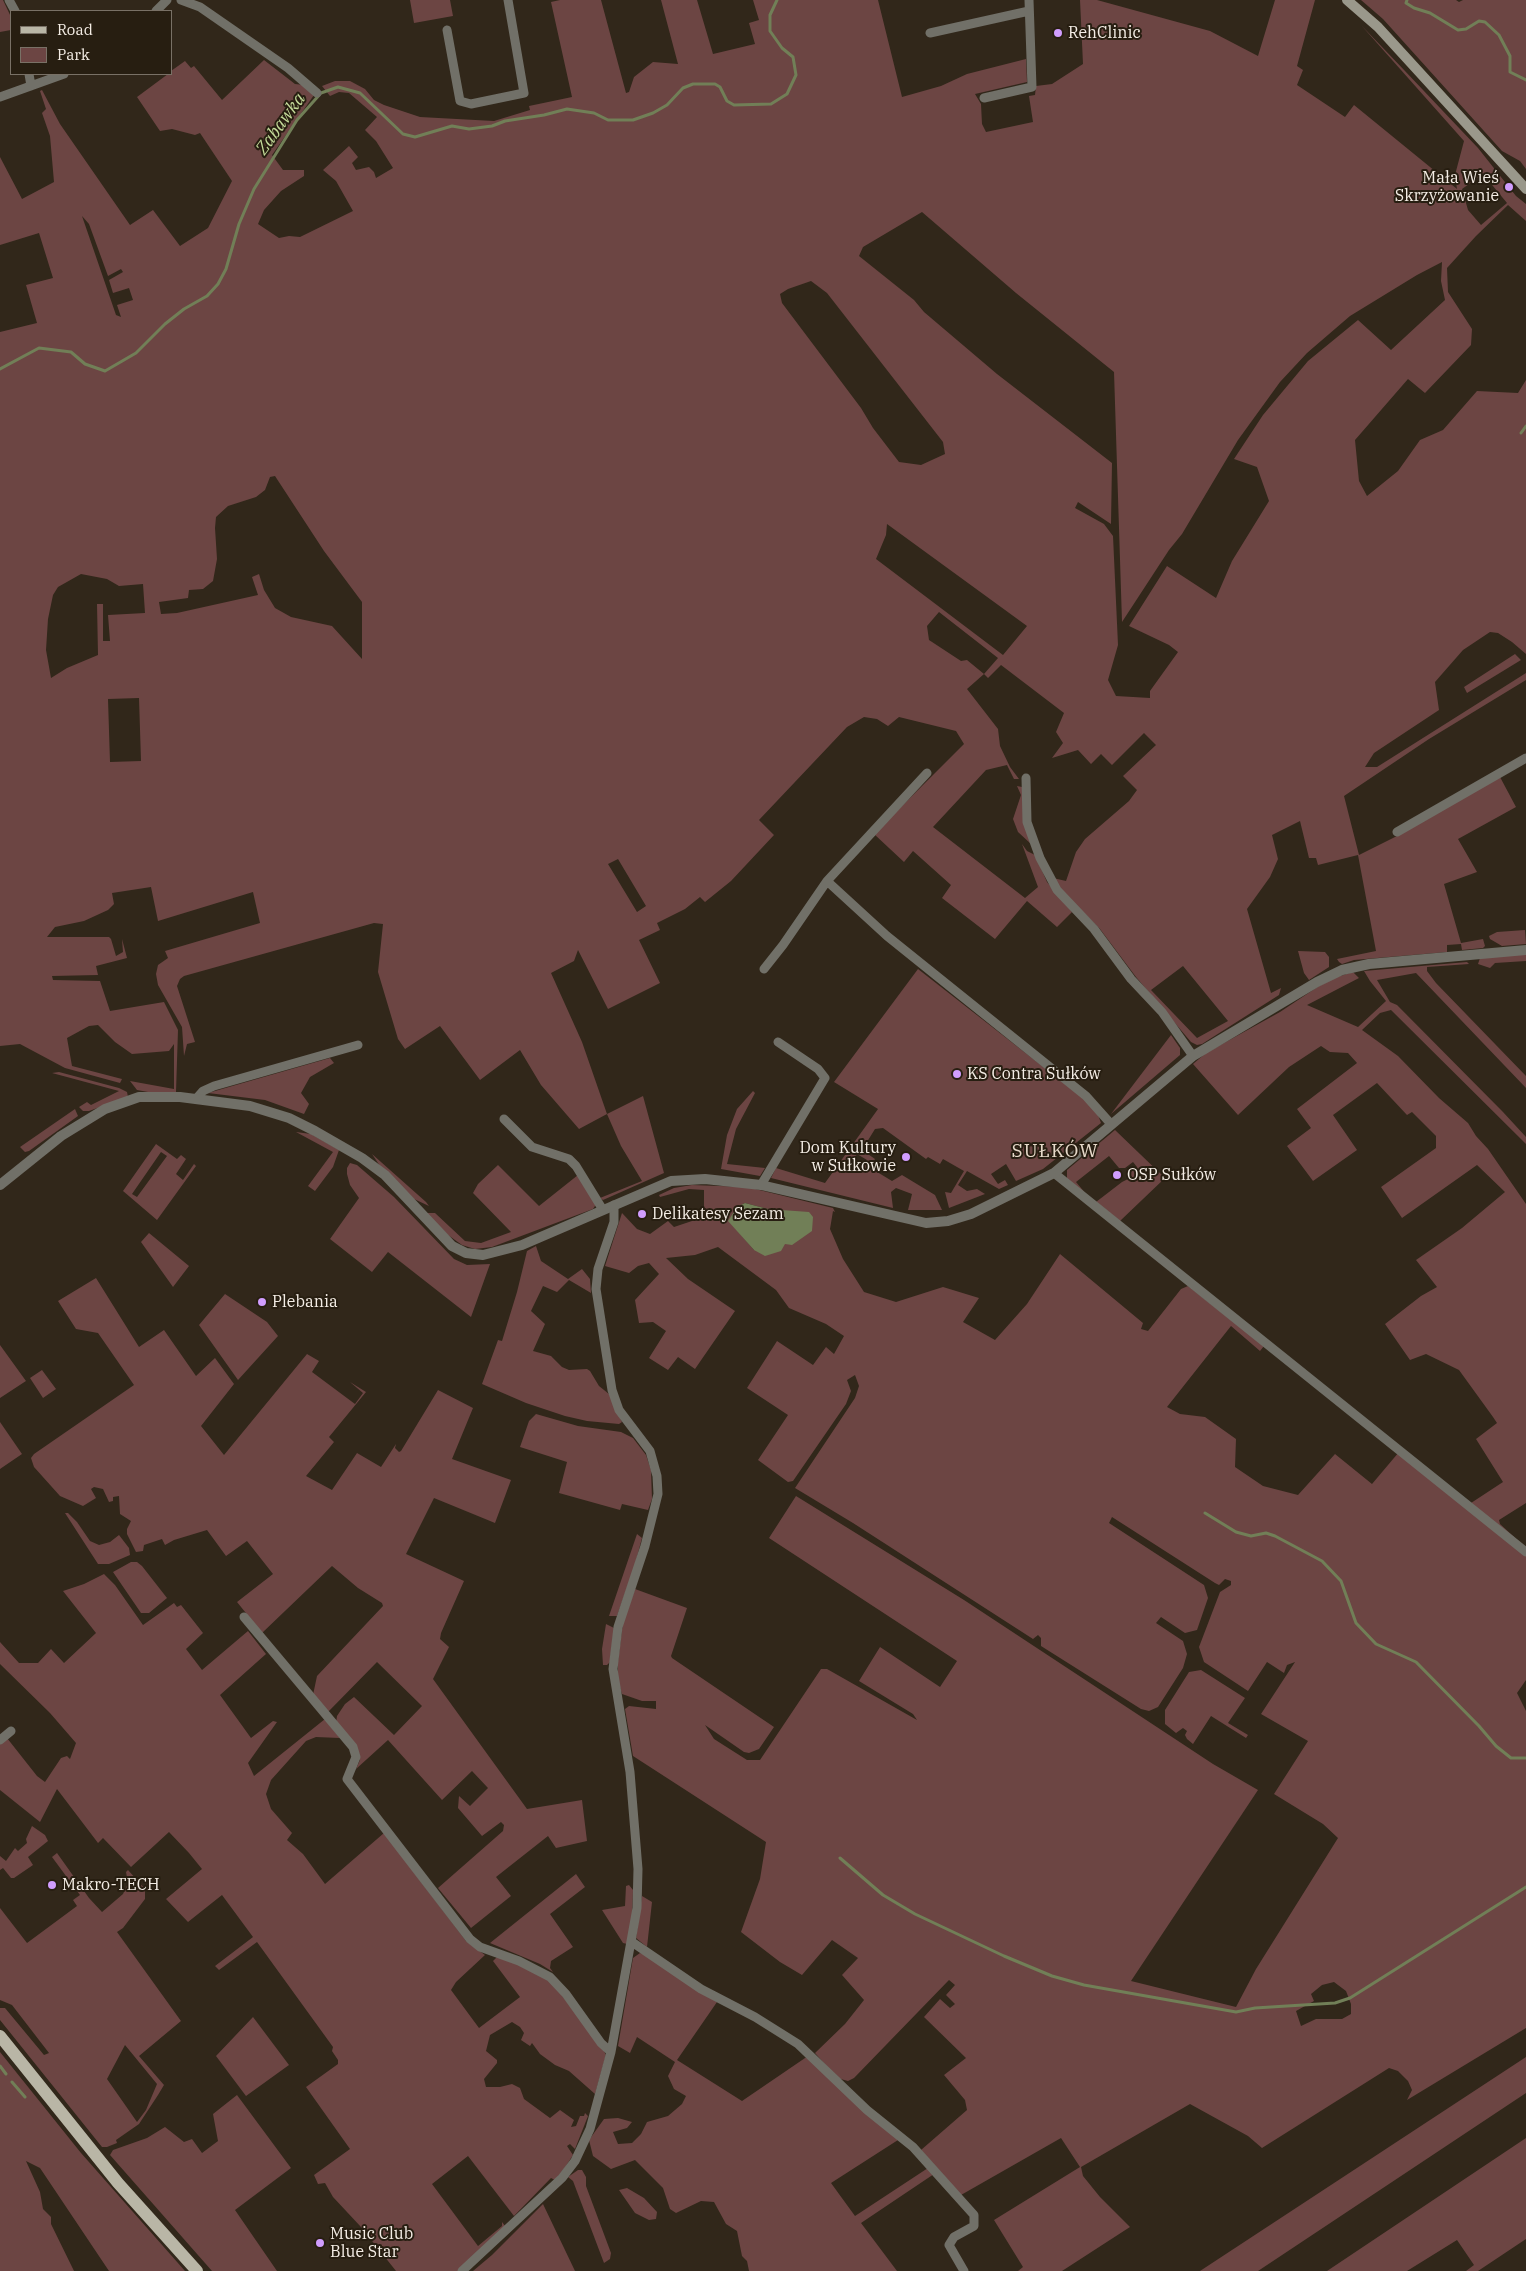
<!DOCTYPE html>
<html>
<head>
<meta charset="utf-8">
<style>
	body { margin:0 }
	#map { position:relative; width:1526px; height:2271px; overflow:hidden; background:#31271a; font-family:"IBM Plex Serif",serif }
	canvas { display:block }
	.legend { position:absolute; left:10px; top:10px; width:162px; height:65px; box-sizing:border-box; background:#271e11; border:1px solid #797166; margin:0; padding:6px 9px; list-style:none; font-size:15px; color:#f4ede5 }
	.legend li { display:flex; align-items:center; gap:10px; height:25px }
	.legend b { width:25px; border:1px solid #797166 }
</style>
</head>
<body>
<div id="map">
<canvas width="1526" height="2271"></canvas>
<ul class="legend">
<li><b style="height:6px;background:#b9b6a6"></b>Road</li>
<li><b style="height:14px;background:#6c4543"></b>Park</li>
</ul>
</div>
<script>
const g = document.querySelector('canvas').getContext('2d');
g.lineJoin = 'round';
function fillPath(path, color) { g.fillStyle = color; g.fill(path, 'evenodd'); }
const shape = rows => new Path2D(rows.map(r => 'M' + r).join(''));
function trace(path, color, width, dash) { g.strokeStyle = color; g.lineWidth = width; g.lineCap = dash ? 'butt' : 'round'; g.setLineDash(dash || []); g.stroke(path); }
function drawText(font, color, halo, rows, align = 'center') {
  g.font = font + ' "IBM Plex Serif",serif'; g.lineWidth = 4; g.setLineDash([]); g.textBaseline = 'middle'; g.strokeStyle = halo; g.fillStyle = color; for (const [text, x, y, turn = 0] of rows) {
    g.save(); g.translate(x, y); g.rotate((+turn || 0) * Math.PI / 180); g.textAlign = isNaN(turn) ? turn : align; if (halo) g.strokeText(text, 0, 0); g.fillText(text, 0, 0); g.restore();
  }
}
fillPath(shape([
	[0,0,3,0,11,17,11,30,0,32],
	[410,0,450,0,453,16,414,23],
	[560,0,601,0,626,93,629,92,634,77,653,62,678,64,661,0,697,0,713,54,755,44,749,23,759,20,753,0,878,0,902,97,941,86,967,74,1026,59,1027,82,975,94,981,104,982,124,986,132,1033,122,1029,96,1035,95,1036,86,1052,84,1083,64,1080,0,1097,0,1210,31,1258,56,1275,0,1315,0,1297,66,1303,70,1297,85,1345,117,1354,105,1457,189,1455,175,1464,141,1361,25,1405,71,1478,148,1516,196,1526,204,1526,221,1508,205,1476,236,1447,268,1448,292,1472,329,1471,345,1425,393,1408,379,1355,440,1359,481,1367,496,1398,471,1420,440,1443,430,1477,391,1518,393,1526,380,1526,654,1512,642,1498,633,1490,632,1463,650,1435,682,1439,710,1374,753,1365,767,1377,767,1526,673,1526,680,1429,739,1344,796,1359,855,1397,836,1500,777,1516,807,1458,839,1477,872,1444,884,1461,943,1483,939,1485,946,1483,948,1462,950,1461,944,1447,945,1447,952,1354,960,1342,964,1339,962,1337,959,1376,951,1358,855,1318,865,1316,858,1309,858,1300,821,1272,835,1278,859,1270,877,1247,909,1271,993,1281,988,1279,995,1202,1044,1197,1045,1191,1042,1136,977,1100,929,1062,891,1053,878,1066,881,1076,852,1085,839,1129,801,1137,790,1123,776,1156,745,1144,733,1112,765,1101,754,1091,764,1078,750,1052,758,1063,743,1056,732,1064,713,1001,665,988,678,984,674,967,689,998,729,1000,746,1010,767,1019,779,1014,779,1007,765,986,770,933,827,1025,898,1038,887,1022,844,1027,851,1035,855,1047,882,1072,912,1057,927,1027,901,995,939,942,898,951,885,913,851,904,862,874,834,964,744,956,731,899,717,888,726,877,719,864,717,847,727,759,820,774,835,731,881,705,902,700,897,685,909,657,923,660,930,639,940,660,983,608,1009,578,950,574,961,551,973,582,1042,607,1114,643,1096,664,1173,603,1200,600,1198,642,1181,621,1146,607,1114,579,1129,541,1085,520,1050,480,1080,440,1026,405,1049,398,1039,378,972,383,924,374,923,184,976,180,979,177,986,195,1042,187,1044,184,1056,182,1027,158,985,156,974,158,965,168,958,165,951,260,923,253,892,158,921,151,887,112,893,114,904,108,910,84,921,55,927,47,937,109,937,111,939,116,956,123,952,122,939,127,958,96,966,98,975,52,976,53,980,100,981,110,1011,164,1002,178,1030,176,1092,148,1092,137,1090,130,1081,174,1089,174,1044,169,1051,132,1054,115,1042,98,1025,89,1026,67,1038,72,1066,122,1079,120,1083,65,1068,20,1044,0,1046,0,332,37,323,26,285,53,278,39,233,0,245,0,157,22,199,54,182,50,136,42,113,46,109,40,91,42,90,60,124,130,225,153,210,180,246,208,228,232,181,200,133,195,135,172,129,160,131,137,97,168,74,171,74,171,71,185,61,191,68,194,66,222,100,264,60,295,84,304,85,314,95,272,155,283,170,304,170,304,176,281,191,264,210,258,224,279,238,289,236,300,237,353,211,336,181,323,170,349,146,358,157,352,163,356,170,369,167,374,172,376,178,393,168,376,141,365,130,377,117,349,93,339,92,330,96,322,86,335,81,350,81,365,89,374,100,384,105,420,117,494,121,530,110,529,106,572,97,551,2],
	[1483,174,1507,203,1481,225,1468,210,1462,189],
	[922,212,1016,293,1114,372,1122,622,1169,550,1182,534,1238,440,1280,382,1307,353,1350,316,1417,275,1442,262,1441,281,1445,300,1391,350,1358,320,1308,361,1263,415,1234,459,1257,467,1269,501,1232,561,1216,598,1167,566,1129,626,1169,645,1178,652,1150,691,1150,698,1116,696,1108,680,1118,645,1113,536,1104,524,1075,508,1078,502,1111,524,1112,463,997,374,924,312,914,300,859,256,863,247],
	[82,216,89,224,108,276,121,269,123,272,109,280,113,293,129,288,133,300,117,305,121,317,116,315],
	[811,281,827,293,943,442,945,454,921,465,899,462,873,428,861,408,782,303,780,294,788,289],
	[275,476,324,551,362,602,362,659,332,626,291,617,275,608,264,590,259,574,252,577,258,595,177,613,161,614,159,602,188,598,189,590,203,589,213,581,217,559,215,528,216,517,228,506,256,497,265,490,270,477],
	[887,524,1027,626,1003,655,876,559,886,535],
	[81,574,107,579,119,586,143,584,145,613,108,615,110,641,103,641,103,604,97,604,98,655,67,668,51,678,46,650,48,619,53,595,58,587],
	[939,612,998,658,984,674,967,660,961,661,929,640,927,626],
	[139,698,141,761,110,762,108,699],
	[618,859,646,906,637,912,608,864],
	[1183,966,1228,1021,1197,1038,1151,990],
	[1361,0,1456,0,1459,2,1463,0,1526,0,1526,169,1520,161,1502,151,1383,19],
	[1515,654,1521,660,1467,693,1464,687],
	[1017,786,1022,787,1031,844,1018,832,1013,819,1021,795],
	[1525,930,1526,944,1502,946,1490,939,1489,936,1497,932],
	[1298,951,1325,952,1329,957,1329,967,1309,980,1304,973],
	[1526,954,1526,961,1495,963,1490,968,1478,964,1480,958],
	[1467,962,1469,964,1427,967,1427,971,1436,983,1526,1076,1526,1088,1416,973,1377,980,1390,1002,1397,1005,1503,1112,1526,1137,1526,1144,1391,1010,1380,1013,1362,1030,1398,1056,1439,1098,1468,1123,1476,1136,1488,1149,1526,1204,1526,1503,1499,1520,1500,1524,1526,1548,1471,1503,1503,1482,1476,1439,1497,1423,1493,1417,1459,1370,1426,1354,1410,1360,1385,1324,1421,1296,1437,1287,1416,1260,1462,1228,1505,1192,1477,1165,1402,1218,1381,1187,1436,1148,1436,1136,1412,1112,1407,1115,1377,1083,1333,1115,1357,1150,1313,1181,1287,1146,1311,1128,1297,1109,1357,1063,1348,1053,1330,1052,1321,1046,1289,1067,1238,1115,1193,1064,1206,1053,1280,1012,1319,986,1337,977,1353,972,1359,978,1307,1005,1358,1027,1386,1001,1370,981,1364,971],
	[918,969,1083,1098,1097,1112,1101,1123,1043,1169,1016,1181,1006,1164,991,1174,998,1184,1005,1180,1008,1185,999,1189,967,1171,958,1185,967,1191,977,1189,985,1194,949,1208,945,1192,951,1193,964,1171,943,1159,940,1164,928,1157,926,1159,883,1128,875,1129,862,1150,875,1159,871,1166,865,1162,867,1160,857,1154,853,1161,863,1167,864,1164,892,1181,902,1175,935,1195,942,1210,908,1210,912,1194,896,1188,891,1192,893,1208,771,1178,776,1168,825,1183,878,1109,834,1082],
	[1171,1035,1180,1048,1180,1055,1111,1114],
	[330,1058,334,1063,310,1077,301,1093,309,1104,304,1114,265,1100,208,1093],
	[59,1072,119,1088,127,1092,128,1097,89,1111,83,1111,79,1107,87,1102,91,1105,119,1091,52,1073],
	[753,1091,755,1093,736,1129,727,1164,765,1168,760,1176,721,1169,727,1135,737,1109],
	[75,1109,78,1116,29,1151,25,1152,20,1147],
	[1115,1130,1165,1178,1120,1221,1096,1202,1122,1182,1132,1177,1129,1173,1137,1167,1133,1162,1125,1168,1119,1168,1109,1156,1076,1182,1086,1194,1067,1179,1067,1170],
	[296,1132,311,1134,339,1150,333,1167,315,1191,308,1186,333,1152],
	[156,1144,177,1159,181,1155,186,1159,176,1174,183,1180,194,1164,196,1166,157,1220,123,1191],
	[161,1152,167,1156,137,1197,132,1194],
	[372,1154,426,1202,429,1206,414,1199,380,1166],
	[350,1163,357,1165,394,1197,454,1259,467,1265,490,1264,471,1317,388,1252,372,1272,330,1239,359,1198,350,1185,347,1174,347,1168],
	[498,1165,539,1206,578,1175,597,1203,593,1209,492,1247,475,1249,462,1245,448,1235,426,1213,435,1213,465,1241,481,1243,511,1232,473,1193,478,1184],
	[692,1185,747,1187,833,1208,835,1212,833,1211,830,1229,843,1259,864,1292,896,1302,943,1287,979,1298,963,1322,995,1340,1027,1304,1060,1254,1143,1323,1141,1329,1148,1331,1181,1289,1188,1286,1264,1346,1260,1351,1231,1326,1167,1407,1180,1414,1205,1417,1236,1439,1235,1467,1263,1486,1298,1495,1335,1454,1372,1484,1399,1452,1526,1556,1526,1680,1517,1693,1526,1711,1526,2028,1407,2100,1412,2090,1408,2081,1398,2071,1389,2068,1262,2148,1248,2136,1190,2104,1081,2167,1083,2176,1100,2197,1130,2227,1062,2271,1018,2271,1023,2267,994,2220,1080,2167,1061,2138,961,2195,921,2150,967,2110,965,2100,944,2075,966,2058,924,2017,940,1999,950,2008,955,2004,946,1995,955,1985,949,1980,854,2078,848,2081,837,2078,815,2053,845,2024,864,2000,842,1975,858,1958,832,1940,802,1975,780,1962,741,1932,760,1879,766,1842,633,1756,625,1709,629,1706,656,1709,656,1701,642,1701,622,1694,618,1681,618,1661,623,1622,635,1589,687,1608,671,1656,672,1658,774,1727,759,1749,749,1753,744,1752,705,1725,714,1739,747,1760,760,1760,821,1669,827,1669,917,1720,913,1714,859,1681,880,1647,940,1687,957,1661,769,1538,796,1496,964,1600,1213,1764,1258,1790,1131,1981,1236,2007,1256,1969,1338,1838,1323,1824,1274,1794,1308,1741,1261,1714,1295,1662,1287,1665,1284,1673,1267,1662,1248,1691,1204,1662,1199,1647,1220,1592,1231,1585,1231,1581,1225,1579,1219,1585,1215,1583,1112,1517,1109,1523,1204,1585,1208,1598,1197,1630,1185,1633,1161,1617,1156,1623,1183,1641,1187,1654,1183,1668,1158,1707,1149,1711,1141,1709,1041,1646,1041,1638,1038,1635,1033,1639,853,1523,795,1488,855,1398,859,1386,855,1375,847,1380,851,1391,846,1404,793,1481,788,1482,758,1460,788,1415,747,1388,777,1341,813,1365,826,1347,834,1354,844,1336,826,1324,789,1308,776,1290,718,1247,695,1255,666,1258,688,1279,735,1311,695,1369,678,1357,668,1370,649,1358,666,1331,653,1322,639,1323,635,1300,659,1274,649,1263,638,1266,629,1273,605,1266,622,1213,637,1229,650,1234,668,1221,674,1227,704,1217,704,1190,689,1189,660,1197,659,1195,674,1188],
	[745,1203,768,1209,754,1250,729,1221,737,1207],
	[1334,1982,1346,1991,1351,2004,1351,2014,1342,2019,1316,2019,1301,2026,1296,2011,1314,2001,1311,1994,1322,1985],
	[149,1233,189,1266,173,1287,141,1242],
	[536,1246,541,1261,568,1279,582,1269,590,1279,591,1293,569,1280,557,1292,543,1286,531,1311,545,1324,533,1351,551,1356,562,1367,569,1370,587,1369,590,1371,599,1386,609,1394,622,1422,619,1424,587,1421,565,1416,526,1403,482,1384,498,1340,502,1341,517,1292,527,1251],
	[96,1278,139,1347,164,1330,196,1376,215,1358,234,1384,201,1426,224,1455,307,1354,319,1361,312,1372,355,1404,363,1393,350,1382,366,1392,329,1437,334,1442,306,1476,332,1490,357,1453,381,1467,396,1444,395,1448,399,1452,401,1451,438,1390,473,1408,452,1459,511,1480,495,1523,434,1498,406,1554,464,1581,441,1633,440,1639,449,1647,433,1679,527,1809,582,1800,587,1841,556,1848,548,1836,496,1877,511,1896,471,1928,438,1888,503,1831,504,1825,501,1822,482,1836,458,1808,459,1796,470,1806,488,1788,472,1771,442,1800,388,1740,356,1769,360,1760,359,1753,336,1723,337,1716,345,1704,354,1697,394,1735,422,1706,377,1662,328,1712,313,1695,317,1676,383,1606,382,1603,358,1588,332,1566,262,1633,237,1602,273,1574,247,1541,226,1556,207,1530,174,1540,165,1545,162,1539,144,1545,143,1551,136,1552,127,1534,127,1529,131,1521,120,1514,119,1496,113,1497,113,1501,109,1502,103,1489,94,1487,91,1489,96,1498,83,1506,60,1496,34,1467,31,1458,34,1454,134,1385,98,1333,76,1329,58,1301],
	[225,1294,267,1322,278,1336,238,1380,199,1325],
	[0,1345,26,1381,0,1398],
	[42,1370,56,1389,43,1398,30,1378],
	[536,1414,578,1426,621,1432,633,1438,646,1455,651,1470,652,1499,648,1510,622,1504,620,1510,559,1493,567,1462,520,1447,529,1421],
	[0,1422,22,1454,0,1469],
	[65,1513,68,1513,77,1522,90,1541,99,1545,110,1542,119,1535,129,1548,130,1555,109,1564,98,1564],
	[637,1534,642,1538,634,1568,617,1616,609,1616],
	[131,1562,137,1562,142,1566,167,1598,149,1613,141,1613,113,1572],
	[104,1574,115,1585,143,1625,174,1603,177,1607,181,1605,203,1633,186,1649,202,1670,248,1631,266,1654,220,1695,251,1738,273,1721,277,1722,248,1763,254,1776,325,1719,340,1738,316,1737,306,1741,271,1780,266,1794,271,1809,292,1833,287,1840,303,1854,325,1884,384,1833,466,1941,485,1955,456,1982,451,1990,479,2028,520,1997,493,1961,497,1957,515,1963,552,1982,604,2051,606,2055,595,2094,569,2071,555,2065,540,2054,532,2043,530,2046,521,2040,524,2033,520,2027,512,2022,490,2035,486,2051,497,2060,497,2063,484,2079,486,2087,500,2087,512,2084,520,2088,524,2099,550,2118,560,2110,574,2120,571,2127,576,2126,580,2116,584,2116,585,2113,588,2116,575,2149,570,2144,567,2146,573,2155,564,2169,555,2180,551,2178,514,2216,468,2156,432,2184,478,2246,502,2226,502,2222,505,2226,458,2271,396,2271,361,2227,333,2197,325,2183,318,2184,314,2175,350,2149,306,2087,338,2064,338,2060,332,2051,333,2047,257,1942,219,1970,215,1966,253,1937,222,1895,188,1922,166,1899,202,1869,189,1853,169,1832,131,1867,103,1838,98,1843,57,1789,40,1822,0,1790,0,1744,7,1738,37,1776,45,1782,61,1758,67,1756,70,1759,76,1743,50,1713,0,1664,0,1642,19,1663,38,1663,51,1649,64,1663,96,1633,63,1591,84,1584],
	[606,1624,614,1628,610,1662,607,1665,603,1665,602,1649],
	[1201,1670,1245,1698,1228,1723,1248,1735,1246,1738,1211,1716,1193,1744,1187,1739,1185,1735,1187,1731,1183,1728,1176,1733,1165,1724,1165,1710,1189,1672],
	[32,1826,45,1835,48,1841,28,1857,33,1865,14,1878,11,1878,3,1868,0,1870,0,1856,6,1861,15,1848,18,1851,27,1843,26,1839],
	[57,1853,89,1898,102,1912,123,1894,128,1883,126,1872,128,1870,145,1889,145,1899,123,1928,117,1932,181,2021,139,2056,164,2085,158,2095,139,2124,116,2140,117,2143,107,2147,102,2147,0,2020,0,2008,5,2008,44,2055,49,2053,12,2005,0,2000,0,1908,27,1943,77,1906,73,1900,80,1895,52,1857],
	[125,2045,157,2084,146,2110,137,2122,107,2079],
	[576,1874,585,1887,550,1914,573,1947,551,1961,550,1968,553,1972,540,1964,490,1943],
	[629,1885,633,1890,632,1920,627,1944,623,1943,602,1910,625,1906,626,1886],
	[642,1896,652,1902,647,1947,636,1938],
	[640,1953,647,1955,717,2002,677,2060,742,2101,808,2056,898,2140,831,2183,855,2216,928,2168,934,2174,861,2223,897,2271,749,2271,747,2261,742,2256,737,2231,726,2224,714,2202,701,2201,676,2213,670,2209,663,2188,635,2160,611,2169,593,2156,589,2140,604,2119,618,2118,632,2122,627,2128,613,2132,618,2144,632,2143,641,2134,647,2122,668,2116,682,2104,686,2096,674,2089,668,2076,675,2062,637,2037,630,2053,618,2046,633,1958],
	[253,2017,289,2065,246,2096,216,2056],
	[0,2052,81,2153,185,2271,109,2271,40,2168,26,2161,40,2192,43,2209,51,2217,51,2224,74,2271,0,2271],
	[1526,2057,1526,2093,1258,2271,1200,2271],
	[237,2095,291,2168,235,2210,277,2271,212,2271,110,2155,113,2150,147,2138,165,2127,184,2142,192,2139,202,2153,218,2141,213,2114],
	[1526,2138,1526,2239,1478,2271,1466,2271,1474,2265,1457,2240,1407,2271,1327,2271],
	[578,2170,582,2170,586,2177,586,2186,611,2253,610,2259,604,2263,573,2181,568,2177],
	[627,2188,644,2198,657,2212,656,2219,649,2220,635,2213,619,2190],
	[543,2204,575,2271,473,2271,492,2255]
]), '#6c4543');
fillPath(shape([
	[745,1203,768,1209,809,1212,813,1217,812,1231,792,1245,785,1244,781,1251,765,1256,754,1250,728,1221,737,1207]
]), '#717f57');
trace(shape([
	[1407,0,1406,3,1414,8,1430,13,1458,30,1466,29,1479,21,1485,22,1499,35,1510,56,1510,72,1526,80],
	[0,369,39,348,71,352,85,364,105,371,136,353,165,324,184,309,207,296,218,284,226,269,239,224,254,189,297,120,321,93,338,87,360,93,403,134,415,137,452,126,469,129,492,126,505,121,544,115,567,109,594,113,608,120,633,120,653,113,667,105,683,88,693,84,715,84,720,87,727,101,734,105,771,104,787,94,796,75,793,57,782,48,770,31,770,15,777,0],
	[1521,433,1526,426],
	[1205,1513,1236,1532,1251,1536,1266,1533,1275,1536,1322,1561,1341,1581,1356,1623,1376,1644,1416,1662,1479,1726,1496,1746,1511,1758,1526,1758],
	[840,1858,883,1895,915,1914,1004,1956,1052,1976,1084,1985,1236,2012,1255,2008,1335,2003,1350,1998,1526,1887],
	[0,2066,6,2074],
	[12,2082,25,2097]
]), '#717f57', 3);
trace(shape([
	[9,0,15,11],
	[181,0,200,7,288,68,317,93],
	[156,11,167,0],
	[447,30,460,101,471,104,524,93,508,0],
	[930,33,1029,11],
	[29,74,31,86],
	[0,97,64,74],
	[984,98,1032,87,1029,0],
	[1026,778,1027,822,1040,858,1057,890,1094,929,1131,979,1162,1012,1193,1056],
	[1397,832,1526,758],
	[827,881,887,936,1086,1096,1111,1124],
	[764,969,783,945,827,881,927,773],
	[196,1099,203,1091,214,1086,358,1045],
	[504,1119,532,1147,569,1159,576,1166,603,1210],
	[1054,1173,1526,1552],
	[761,1185,825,1078,818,1069,778,1042],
	[244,1617,353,1747,356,1757,347,1779,470,1939,480,1947,519,1961,550,1977,566,1994,601,2043,611,2052],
	[0,1740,11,1731],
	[632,1942,701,1989,755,2017,798,2044,867,2110,913,2147,974,2215,974,2226,954,2237,949,2245,964,2271],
	[462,2271,562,2178,575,2161,590,2129,611,2052,637,1908,638,1869,630,1772,613,1669,618,1627,645,1546,658,1494,657,1476,650,1451,619,1410,612,1390,596,1289,598,1269,614,1222,614,1205]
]), '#717068', 9);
trace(shape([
	[0,1185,61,1136,105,1109,139,1097,180,1097,250,1106,289,1118,315,1131,362,1158,385,1175,452,1246,466,1253,483,1255,522,1245,671,1181,705,1179,761,1185,926,1223,948,1221,971,1214,1054,1173,1193,1056,1317,982,1342,970,1369,964,1526,950]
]), '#717068', 10);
trace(shape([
	[1347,0,1378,27,1526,189]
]), '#9a988b', 10);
trace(shape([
	[0,2036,118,2183,197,2271]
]), '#b9b6a6', 12);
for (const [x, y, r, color] of [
	[1058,33,5,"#d19dfe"],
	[1509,187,5,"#d19dfe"],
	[957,1074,5,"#d19dfe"],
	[906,1157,5,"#d19dfe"],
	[1117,1175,5,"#d19dfe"],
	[642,1214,5,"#d19dfe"],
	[262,1302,5,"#d19dfe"],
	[52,1885,5,"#d19dfe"],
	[320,2243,5,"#d19dfe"]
]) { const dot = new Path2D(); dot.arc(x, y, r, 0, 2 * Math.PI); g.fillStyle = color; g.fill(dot); trace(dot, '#271e11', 2); }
drawText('16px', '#f4ede5', '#271e11', [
	["RehClinic",1068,33],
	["Mała Wieś",1499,178,"right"],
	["Skrzyżowanie",1499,196,"right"],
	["KS Contra Sułków",967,1074],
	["Dom Kultury",896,1148,"right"],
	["w Sułkowie",896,1166,"right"],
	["OSP Sułków",1127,1175],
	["Delikatesy Sezam",652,1214],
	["Plebania",272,1302],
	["Makro-TECH",62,1885],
	["Music Club",330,2234],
	["Blue Star",330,2252]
], 'left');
drawText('italic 18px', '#c3da99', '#271e11', [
	["Zabawka",281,124,-54]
]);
g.letterSpacing = '1px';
drawText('19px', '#e6d9c9', '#271e11', [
	["SUŁKÓW",1055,1152]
]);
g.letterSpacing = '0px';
</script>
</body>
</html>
